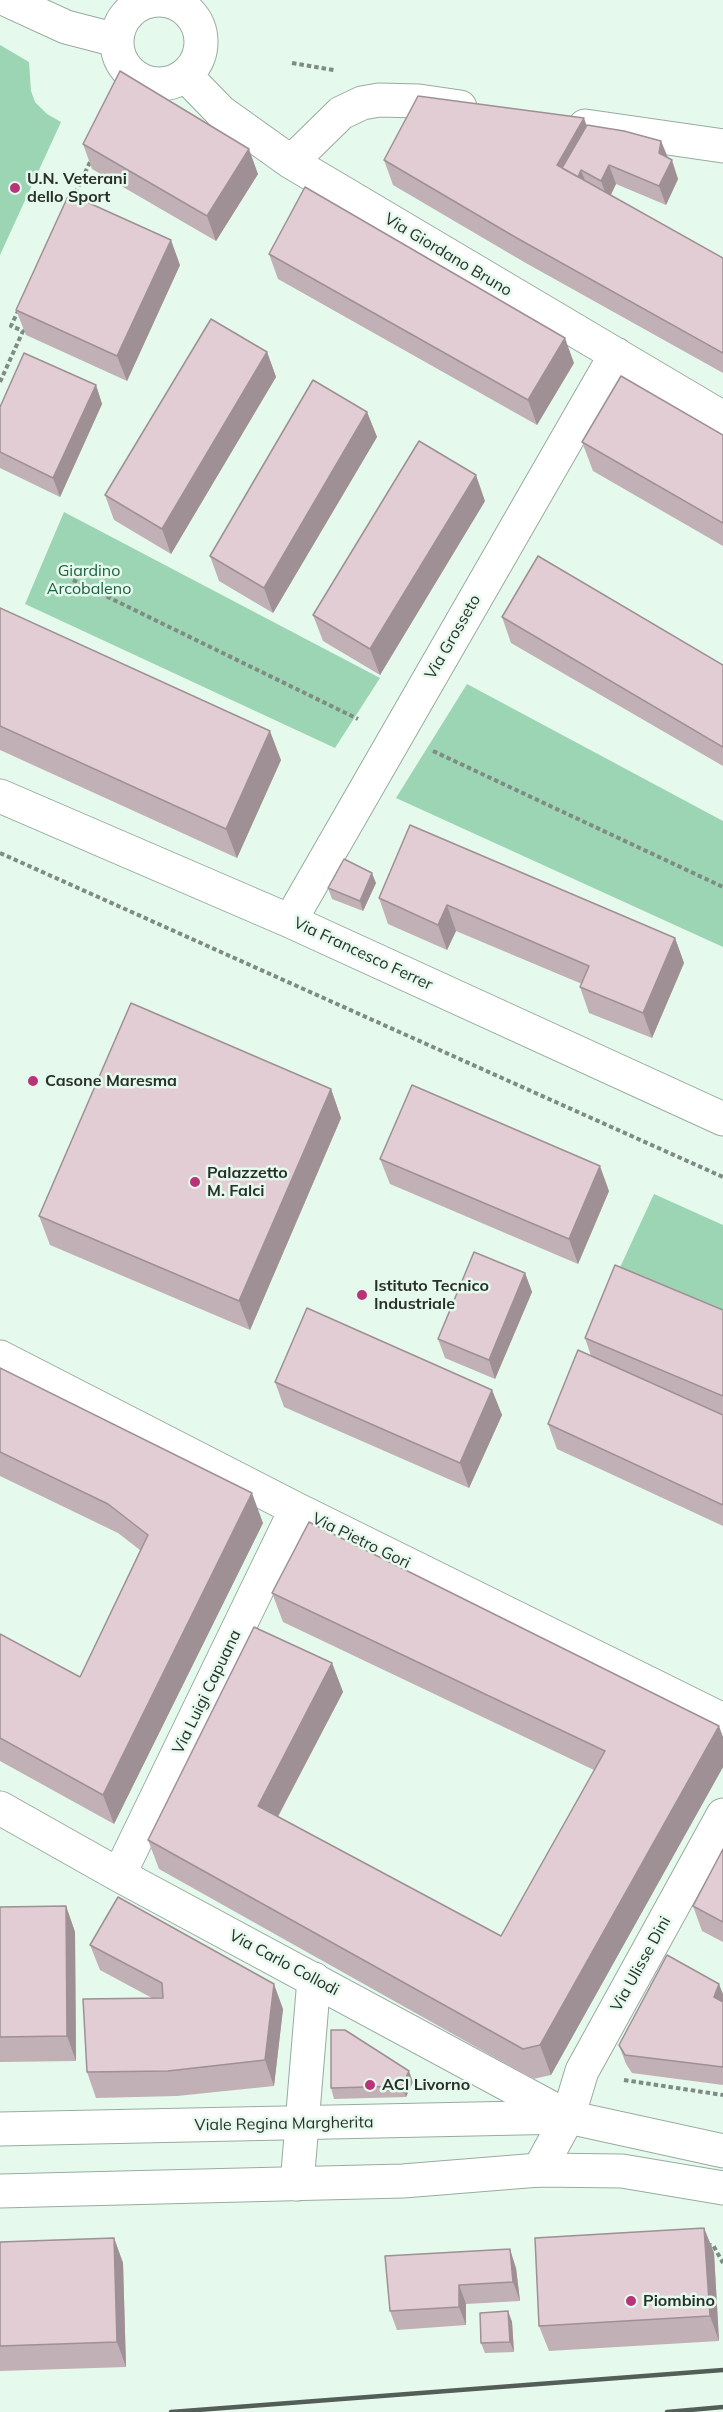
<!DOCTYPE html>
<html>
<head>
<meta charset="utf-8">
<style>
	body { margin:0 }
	canvas { display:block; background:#e5f9ed }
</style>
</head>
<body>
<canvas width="723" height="2412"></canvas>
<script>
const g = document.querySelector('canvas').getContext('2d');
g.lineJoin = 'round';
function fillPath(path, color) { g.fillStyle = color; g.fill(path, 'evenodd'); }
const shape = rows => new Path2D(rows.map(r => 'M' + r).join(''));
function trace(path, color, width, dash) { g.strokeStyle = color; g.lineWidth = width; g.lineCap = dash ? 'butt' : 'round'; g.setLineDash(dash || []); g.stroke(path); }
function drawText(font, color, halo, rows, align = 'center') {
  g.font = font + ' Mulish,sans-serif'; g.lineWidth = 5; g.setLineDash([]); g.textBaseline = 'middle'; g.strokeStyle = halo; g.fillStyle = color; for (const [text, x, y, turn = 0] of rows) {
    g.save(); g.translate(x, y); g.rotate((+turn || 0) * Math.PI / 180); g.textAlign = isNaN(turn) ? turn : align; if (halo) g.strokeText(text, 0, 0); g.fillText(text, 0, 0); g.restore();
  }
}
fillPath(shape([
	[0,45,29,62,31,91,35,102,47,114,61,122,0,255],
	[64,512,380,678,335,748,25,604],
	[467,684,723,821,723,947,396,798],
	[654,1194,723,1225,723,1325,616,1276]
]), '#9cd5b4');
const minor = shape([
	[7,0,66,27,116,40],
	'117 42a42 42 0 1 1 84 0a42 42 0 1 1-84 0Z',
	[185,75,221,112,291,162,723,418],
	[585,126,723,146],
	[291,162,341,113,362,103,379,100,419,101,460,107],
	[0,796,290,921,723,1119],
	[290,921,616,354],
	[0,1357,296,1509,723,1720],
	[0,1808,119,1875,568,2117],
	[119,1875,296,1509],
	[539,2170,568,2117,582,2071,723,1815],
	[297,2184,314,1979]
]);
const tertiary = shape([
	[0,2129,568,2117,723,2151],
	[0,2191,403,2181,539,2170,622,2171,723,2188]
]);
trace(minor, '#99aba0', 35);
trace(tertiary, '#99aba0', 35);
trace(shape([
	[292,63,334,70],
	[72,200,91,160],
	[0,382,23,331,11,326,19,309],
	[73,580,358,719],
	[433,751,723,887],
	[0,853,723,1177],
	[624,2080,723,2095],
	[707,2245,713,2245,723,2263]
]), '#7f8c84', 4, [4.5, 3]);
trace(minor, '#fff', 33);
trace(tertiary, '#fff', 33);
trace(shape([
	[171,2412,723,2370],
	[667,2412,723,2407]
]), '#545e59', 4.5);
fillPath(shape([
	[587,125,661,141,668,157,678,179,666,205,616,184,611,195,723,258,723,373,524,262,393,185,384,160],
	[83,144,258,174,216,241,92,169],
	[269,254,574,363,537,425,278,279],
	[180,265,127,381,26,335,16,310],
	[267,352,276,377,171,554,114,520,105,495],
	[96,385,102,404,60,497,0,468,0,407],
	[367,412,377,437,273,613,219,581,210,556],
	[723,435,723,546,593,471,582,442],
	[485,501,380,675,323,641,313,615],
	[0,608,281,760,237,858,0,750],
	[502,617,723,665,723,766,511,643],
	[410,825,675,938,684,963,652,1038,589,1013,580,987,582,984,456,931,447,950,388,924,379,898],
	[376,883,363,911,332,899,328,888],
	[331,1089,341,1118,250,1330,50,1245,39,1216],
	[380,1159,609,1191,578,1264,390,1184],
	[525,1273,532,1292,495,1379,445,1358,438,1339],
	[723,1310,723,1526,557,1449,548,1424,591,1356,585,1338],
	[0,1368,263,1523,114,1824,0,1761,0,1634,80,1677,140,1550,118,1533,0,1476],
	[275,1382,492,1390,502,1415,469,1488,284,1407],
	[272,1593,723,1737,723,1767,551,2075,533,2079,159,1869,148,1840,332,1663,343,1692,278,1817,501,1936,594,1770,283,1622],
	[723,1849,723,1942,702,1931,693,1906],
	[66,1906,75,1932,76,2061,0,2062,0,1907],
	[90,1945,283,2009,274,2086,177,2096,96,2098,87,2072,152,1998,100,1970],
	[723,1994,723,2085,632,2073,626,2064,619,2045],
	[413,2082,406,2097,334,2099,331,2088],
	[704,2228,714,2253,719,2341,549,2351,539,2326],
	[114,2238,123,2263,126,2367,0,2371,0,2242],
	[385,2256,516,2268,520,2301,466,2304,466,2325,397,2330,390,2311],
	[508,2311,512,2322,514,2352,485,2353,481,2343]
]), '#c2b0b7');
fillPath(shape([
	[584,118,593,144,573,179,557,165],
	[661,141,668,159,659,153],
	[249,149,258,174,216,241,207,216],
	[672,160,678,179,666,205,659,186],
	[609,165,616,184,608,200,601,181],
	[581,170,588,188,576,181],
	[171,240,180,265,127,381,117,356],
	[565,338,574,363,537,425,528,400],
	[267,352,276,377,171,554,162,529],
	[96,385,102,404,60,497,53,478],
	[367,412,377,437,273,613,264,588],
	[476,475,485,501,380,675,370,649],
	[270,731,281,760,237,858,226,829],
	[372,873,376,883,363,911,360,901],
	[447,905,456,931,447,950,438,925],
	[675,938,684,963,652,1038,643,1013],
	[331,1089,341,1118,250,1330,239,1301],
	[600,1166,609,1191,578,1264,569,1239],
	[525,1273,532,1292,495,1379,489,1360],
	[492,1390,502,1415,469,1488,460,1463],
	[252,1493,263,1523,114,1824,103,1795],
	[332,1663,343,1692,268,1835,258,1806],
	[719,1726,723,1737,723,1767,551,2075,540,2045],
	[66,1906,75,1932,76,2061,67,2036],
	[274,1984,283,2009,274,2086,265,2060],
	[719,1984,723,1994,723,2011,714,1997],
	[409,2071,413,2082,406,2097,402,2086],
	[704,2228,714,2253,719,2341,710,2316],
	[114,2238,123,2263,126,2367,117,2342],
	[510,2249,516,2268,520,2301,513,2282],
	[459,2285,466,2304,466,2325,459,2307],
	[508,2311,512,2322,514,2352,510,2342]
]), '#9e9095');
const building = shape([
	[120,71,249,149,207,216,83,144,120,71],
	[418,96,584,118,557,165,723,258,723,353,515,237,384,160,418,96],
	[587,125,624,131,661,141,659,153,672,160,659,186,609,165,601,181,581,170,578,177,562,168,587,125],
	[305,187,565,338,528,400,269,254,305,187],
	[69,194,171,240,117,356,16,310,69,194],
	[211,319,267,352,162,529,105,495,211,319],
	[24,353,96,385,53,478,0,452,0,407,24,353],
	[621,376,723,435,723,523,582,442,621,376],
	[313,380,367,412,264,588,210,556,313,380],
	[419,441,476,475,370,649,313,615,419,441],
	[538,556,723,665,723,747,502,617,538,556],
	[0,608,270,731,226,829,0,726,0,608],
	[410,825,675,938,643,1013,580,987,589,966,447,905,438,925,379,898,410,825],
	[344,859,372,873,360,901,328,888,344,859],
	[131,1003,331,1089,239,1301,39,1216,131,1003],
	[412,1085,600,1166,569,1239,380,1159,412,1085],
	[474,1252,525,1273,489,1360,438,1339,474,1252],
	[615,1265,723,1310,723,1396,585,1338,615,1265],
	[307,1308,492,1390,460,1463,275,1382,307,1308],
	[578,1350,723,1415,723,1505,548,1424,578,1350],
	[0,1368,252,1493,103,1795,0,1738,0,1634,80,1677,148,1535,108,1504,0,1452,0,1368],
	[309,1522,719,1726,540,2045,523,2049,148,1840,254,1627,332,1663,258,1806,501,1936,605,1751,272,1593,309,1522],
	[723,1849,723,1922,693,1906,723,1849],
	[118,1897,274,1984,265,2060,168,2071,87,2072,83,1999,163,1998,162,1983,90,1945,118,1897],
	[66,1906,67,2036,0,2037,0,1907,66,1906],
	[667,1955,719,1984,714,1997,723,2002,723,2067,625,2055,619,2045,667,1955],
	[331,2030,345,2030,409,2071,402,2086,331,2088,331,2030],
	[704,2228,710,2316,539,2326,535,2238,704,2228],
	[114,2238,117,2342,0,2346,0,2242,114,2238],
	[510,2249,513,2282,459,2285,459,2307,390,2311,385,2256,510,2249],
	[508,2311,510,2342,481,2343,480,2313,508,2311]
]);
fillPath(building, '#e2cdd5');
trace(building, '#9e9095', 1.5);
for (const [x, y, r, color] of [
	[15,188,6,"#b83479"],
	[33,1081,6,"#b83479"],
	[195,1182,6,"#b83479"],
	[362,1295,6,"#b83479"],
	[370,2085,6,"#b83479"],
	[631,2301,6,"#b83479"]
]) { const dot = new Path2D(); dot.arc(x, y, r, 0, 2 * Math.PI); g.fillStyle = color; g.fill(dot); trace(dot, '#e5f9ed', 2); }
drawText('bold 16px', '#29302c', '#e5f9ed', [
	["U.N. Veterani",27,179],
	["dello Sport",27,197],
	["Casone Maresma",45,1081],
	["Palazzetto",207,1173],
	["M. Falci",207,1191],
	["Istituto Tecnico",374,1286],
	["Industriale",374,1304],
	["ACI Livorno",382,2085],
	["Piombino",643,2301]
], 'left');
drawText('16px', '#29302c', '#e5f9ed', [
	["Via Giordano Bruno",448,255,31],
	["Via Grosseto",453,637,-60],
	["Via Francesco Ferrer",363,954,25],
	["Via Pietro Gori",361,1541,26],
	["Via Luigi Capuana",207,1692,-64],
	["Via Carlo Collodi",284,1963,28],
	["Via Ulisse Dini",641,1964,-61],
	["Viale Regina Margherita",284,2124,-1]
]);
drawText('16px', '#1c6241', '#e5f9ed', [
	["Giardino",89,571],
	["Arcobaleno",89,589]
]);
</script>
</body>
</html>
